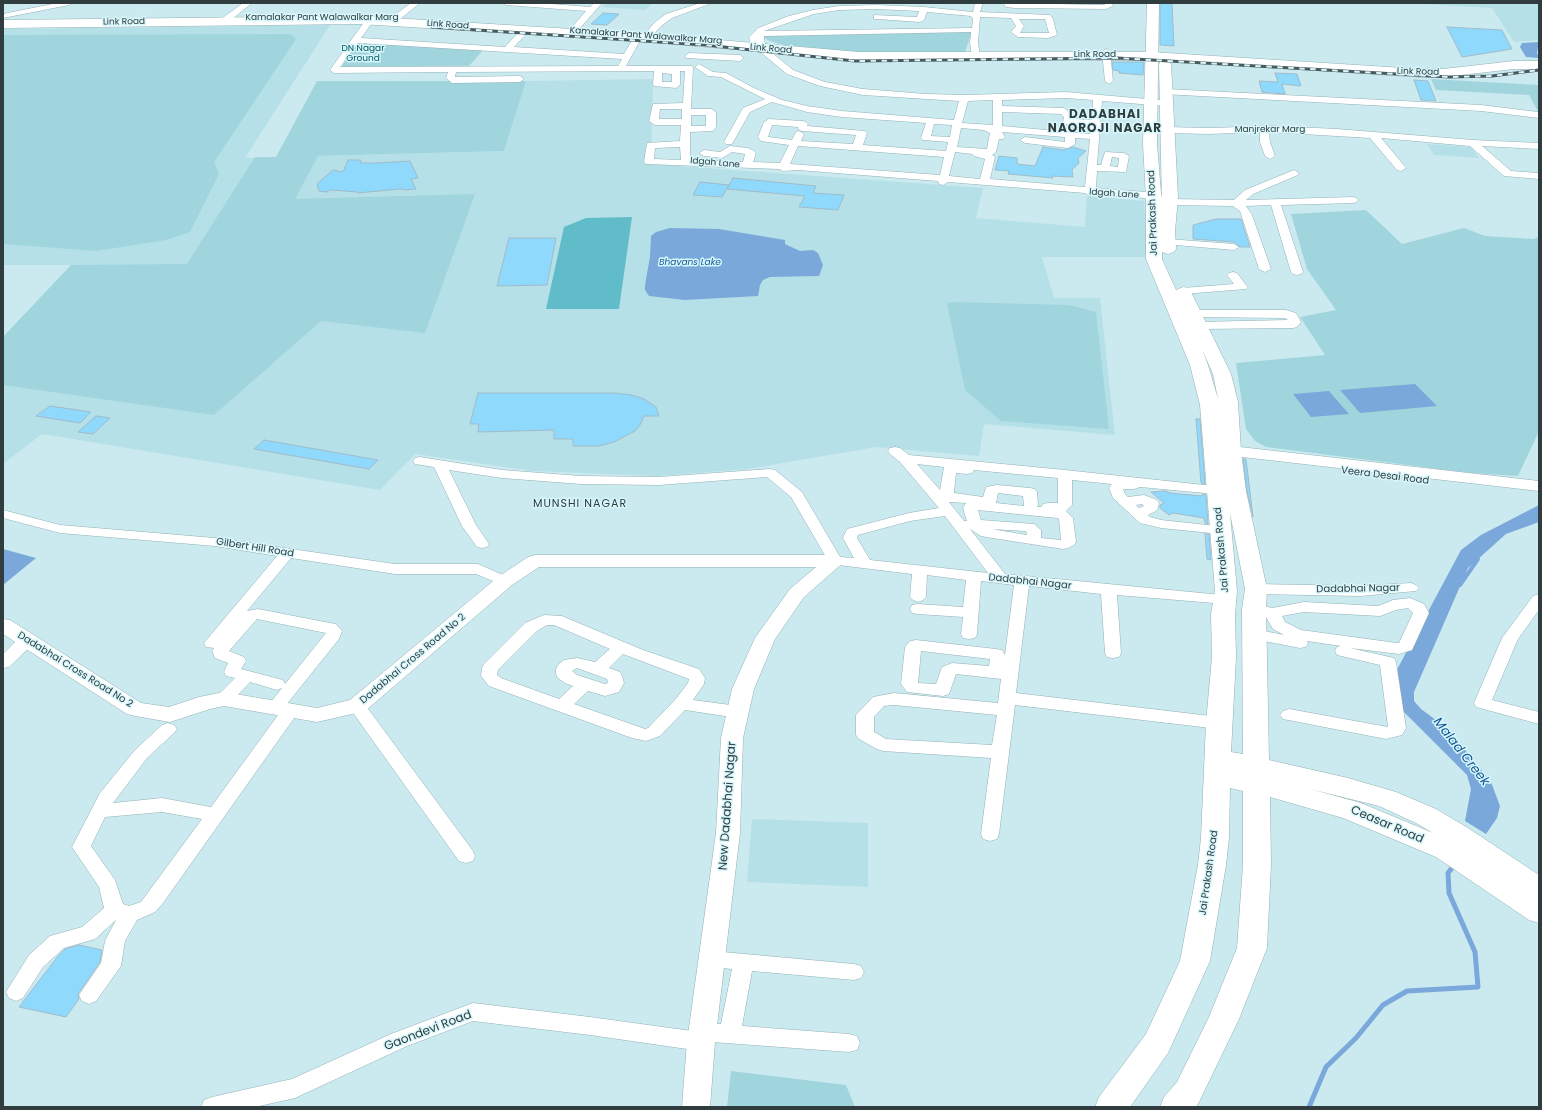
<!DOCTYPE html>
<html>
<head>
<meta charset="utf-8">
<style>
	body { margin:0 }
	#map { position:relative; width:1542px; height:1110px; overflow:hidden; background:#caeaef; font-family:Poppins,sans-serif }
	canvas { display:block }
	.frame { position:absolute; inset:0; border:4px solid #303c3e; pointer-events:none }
</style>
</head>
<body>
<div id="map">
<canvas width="1542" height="1110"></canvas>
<div class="frame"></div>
</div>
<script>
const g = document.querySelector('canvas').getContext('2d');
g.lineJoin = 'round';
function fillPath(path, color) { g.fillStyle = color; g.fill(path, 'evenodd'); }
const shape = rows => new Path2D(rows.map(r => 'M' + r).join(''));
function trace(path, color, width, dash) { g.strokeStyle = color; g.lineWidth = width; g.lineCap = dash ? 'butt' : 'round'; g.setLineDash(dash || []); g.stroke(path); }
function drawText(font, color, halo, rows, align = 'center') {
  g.font = font + ' Poppins,sans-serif'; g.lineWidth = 3; g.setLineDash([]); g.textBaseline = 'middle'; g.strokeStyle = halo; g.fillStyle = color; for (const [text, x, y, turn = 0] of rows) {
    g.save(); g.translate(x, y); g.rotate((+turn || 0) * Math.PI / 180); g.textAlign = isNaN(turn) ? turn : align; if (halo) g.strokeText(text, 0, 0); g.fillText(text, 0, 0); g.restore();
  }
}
fillPath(shape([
	[606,3,652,3,646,10,602,7],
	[1402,3,1539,3,1539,40,1514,42,1492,8],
	[330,25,245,158,504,151,526,81,653,79,651,164,983,188,976,218,1085,227,1087,196,1144,201,1147,257,1042,257,1054,298,1100,298,1115,435,984,424,979,456,876,447,748,469,657,476,533,471,415,454,380,490,42,434,3,464,3,337,71,265,3,265,3,29],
	[1427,144,1471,147,1479,158,1434,155],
	[752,819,868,823,868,887,747,882]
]), '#b6e0e7');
fillPath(shape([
	[972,31,965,52,856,52,784,45,770,41,761,36],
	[291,34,296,39,214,162,219,174,190,232,166,240,96,251,3,244,3,35],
	[355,40,485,48,469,66,342,67],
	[1431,79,1539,85,1539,113,1529,95,1436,90],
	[317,81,526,81,504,151,318,156,295,199,475,194,425,333,321,321,214,415,3,385,3,337,71,265,187,264,255,157,276,157],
	[1366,210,1402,244,1464,228,1485,236,1533,239,1539,237,1539,431,1518,476,1471,473,1266,447,1255,441,1246,429,1236,363,1325,355,1300,317,1336,310,1307,269,1291,214],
	[955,302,1069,305,1096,312,1109,429,1001,421,965,390,947,303],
	[731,1071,846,1085,855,1107,727,1107]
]), '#a0d5de');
fillPath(shape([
	[632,217,619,309,546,309,564,227,586,218]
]), '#61bcca');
fillPath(shape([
	[1539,42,1537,53,1539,58,1526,57,1520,47,1522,43],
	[670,228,719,229,785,240,785,244,800,251,813,250,818,253,823,265,819,276,770,277,763,280,760,285,758,296,685,300,649,296,645,290,645,285,650,257,651,236,656,232],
	[1415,384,1437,406,1360,413,1340,390],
	[1329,391,1349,414,1311,417,1293,394],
	[1539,505,1539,522,1506,534,1468,568,1414,692,1414,701,1421,709,1448,729,1491,782,1500,806,1497,818,1486,834,1465,821,1471,789,1467,775,1403,711,1392,679,1461,550,1481,535],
	[3,549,36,558,3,585]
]), '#7aa8da');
trace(shape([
	[1460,585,1478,559]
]), '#7aa8da', 4);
trace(shape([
	[1309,1107,1326,1067,1356,1038,1383,1005,1407,991,1478,987,1475,952,1449,893,1448,873,1455,864]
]), '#7aa8da', 5);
const building = shape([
	[1160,3,1172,3,1174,46,1160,45,1160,3],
	[603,13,619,14,607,25,591,24,603,13],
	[1447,27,1502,30,1512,49,1462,57,1447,27],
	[1112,62,1144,62,1143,75,1119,73,1119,71,1113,70,1112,62],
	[1275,73,1297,74,1301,86,1282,84,1285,94,1262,92,1259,81,1278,82,1275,73],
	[1414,80,1428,81,1436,101,1421,100,1414,80],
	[1043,147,1063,150,1073,147,1086,151,1078,158,1079,163,1072,170,1073,177,1052,176,1053,178,1008,174,1009,171,995,170,999,156,1017,158,1017,164,1035,166,1043,147],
	[348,160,361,160,360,163,376,163,410,161,418,178,411,179,416,189,406,190,400,189,358,193,358,192,330,190,327,192,319,191,317,184,333,170,343,172,348,160],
	[733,178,816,186,813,193,844,195,838,210,799,207,805,196,727,189,733,178],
	[700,182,729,185,722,197,693,195,700,182],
	[1216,219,1241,219,1250,247,1240,247,1234,242,1193,239,1193,225,1216,219],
	[509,238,556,238,547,285,497,286,509,238],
	[478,393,614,393,632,395,644,399,656,407,659,416,644,416,640,425,635,431,614,442,599,446,573,446,573,439,554,439,554,430,478,432,479,424,470,424,478,393],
	[50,406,91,412,80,423,36,416,50,406],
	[96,416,110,418,93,434,78,432,96,416],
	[1196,419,1200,419,1205,484,1201,483,1196,419],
	[264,440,378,460,369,469,254,449,264,440],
	[1243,459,1246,459,1253,517,1247,491,1243,459],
	[1166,491,1170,493,1202,496,1202,494,1206,495,1208,524,1205,523,1204,518,1173,513,1169,515,1160,508,1160,505,1164,503,1151,492,1166,491],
	[1205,534,1209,534,1211,560,1207,559,1205,534],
	[79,945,102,950,100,962,78,994,79,999,66,1017,19,1007,58,956,65,949,79,945]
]);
fillPath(building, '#8fd9fd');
trace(building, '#a1bbc8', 1);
const minor = shape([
	[57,3,73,3,69,5,3,18,3,14,57,3],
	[243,3,252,3,227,23,221,23,221,19,243,3],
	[411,3,420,3,395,23,389,23,389,19,411,3],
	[502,3,539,3,590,7,594,3,601,4,574,35,571,35,567,33,586,11,506,5,502,3],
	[700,3,712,3,672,18,661,26,651,37,648,37,644,35,655,22,666,14,700,3],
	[975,3,983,3,980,12,1050,15,1053,19,1057,35,1048,38,1018,37,1011,32,1016,26,1011,18,980,17,978,43,980,56,976,59,972,56,970,43,971,32,764,36,765,47,793,70,825,82,863,89,926,94,964,95,1066,92,1170,101,1172,103,1167,106,1102,101,1097,165,1101,165,1105,152,1124,153,1129,156,1126,172,1097,171,1096,188,1145,192,1170,199,1234,200,1245,190,1294,170,1299,173,1298,175,1253,194,1246,200,1354,197,1359,200,1354,203,1281,205,1303,272,1301,274,1297,275,1293,274,1291,272,1271,205,1246,206,1252,215,1271,269,1265,272,1259,269,1240,211,1233,206,1170,205,1144,198,1094,194,1090,196,1085,193,948,182,943,185,939,184,938,181,798,170,783,171,779,169,646,164,644,162,647,143,680,141,681,125,655,125,649,121,653,104,683,103,685,71,680,71,680,85,676,88,654,86,653,84,654,71,456,72,455,77,520,76,524,79,520,82,452,83,446,78,448,72,334,73,330,70,367,18,370,18,374,20,361,38,505,47,518,33,521,33,525,35,514,47,624,54,635,35,638,35,642,37,626,66,692,66,693,68,691,109,711,109,716,112,716,127,713,131,690,132,690,158,692,160,743,162,745,154,732,152,722,158,704,156,699,153,704,150,720,152,730,146,748,148,754,151,756,153,753,162,780,163,789,145,761,141,758,137,764,122,769,119,803,121,806,122,808,124,807,126,865,131,867,133,863,145,946,151,948,142,923,140,921,138,926,123,842,117,807,112,772,102,750,112,732,144,726,144,724,142,743,108,765,99,721,77,708,76,695,67,699,64,713,72,726,73,754,88,782,100,807,106,842,111,954,120,959,101,863,95,820,86,787,74,758,50,756,44,751,44,749,37,758,28,789,16,813,10,839,6,876,5,924,7,973,12,975,3],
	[876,9,919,11,917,17,874,15,874,19,877,19,920,22,924,20,927,12,971,16,973,19,972,28,764,31,814,14,839,10,876,9],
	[1019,19,1045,19,1049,33,1020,33,1024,26,1019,19],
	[358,43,622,59,618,66,340,67,358,43],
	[662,73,672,74,672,82,662,82,662,73],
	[1066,98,1093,100,1092,120,1073,119,1072,114,1064,108,1002,106,1002,100,1066,98],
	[993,100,993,125,962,123,968,101,993,100],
	[660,109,682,109,682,119,659,119,660,109],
	[1002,112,1061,114,1064,117,1063,122,1065,124,1091,126,1090,134,1002,126,1002,112],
	[691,115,706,115,706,126,691,126,691,115],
	[934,124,952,125,950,137,931,136,934,124],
	[772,125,798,127,799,130,802,131,856,135,853,144,801,141,804,134,799,131,796,132,792,140,768,137,772,125],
	[961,128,984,130,990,133,987,149,957,147,961,128],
	[1002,132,1065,137,1065,142,1025,137,1020,140,1025,143,1068,148,1075,144,1075,138,1090,139,1085,187,990,179,995,157,992,155,996,152,999,139,1003,139,1005,137,1002,132],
	[798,146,944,157,940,175,790,164,798,146],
	[680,147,681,160,654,159,655,148,680,147],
	[955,152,972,154,974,156,985,159,980,179,949,176,955,152],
	[1112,157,1119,158,1118,167,1110,166,1112,157],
	[1003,3,1105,5,1104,3,1112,3,1113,6,1106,9,1015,8,1006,7,1003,3],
	[1106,49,1110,52,1113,81,1109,84,1105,81,1102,52,1106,49],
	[689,53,740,55,744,58,740,61,686,58,685,56,689,53],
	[1166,89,1481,105,1538,112,1539,118,1481,111,1163,94,1162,92,1166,89],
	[1273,126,1337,129,1473,140,1539,143,1539,149,1482,146,1511,171,1539,173,1539,179,1504,176,1470,146,1381,138,1406,168,1401,171,1397,170,1370,138,1269,132,1270,142,1275,156,1270,159,1265,156,1260,142,1260,132,1209,134,1166,133,1161,130,1166,127,1209,128,1273,126],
	[1168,239,1234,244,1239,247,1234,250,1164,244,1163,242,1164,240,1168,239],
	[1233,272,1237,273,1246,285,1248,287,1246,289,1183,294,1179,293,1177,291,1179,289,1183,288,1234,284,1227,275,1229,273,1233,272],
	[1194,310,1286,310,1296,313,1301,322,1297,327,1293,328,1200,329,1196,328,1194,325,1196,322,1288,320,1285,318,1190,317,1188,314,1190,311,1194,310],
	[895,447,900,448,909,455,1065,470,1232,488,1234,491,1232,494,1227,495,1140,487,1134,489,1123,489,1125,494,1128,497,1144,495,1157,500,1159,503,1158,508,1156,511,1148,515,1150,517,1161,520,1226,527,1228,530,1226,533,1221,534,1161,528,1140,523,1113,498,1109,488,1112,484,1072,480,1072,505,1066,511,1073,518,1076,542,1074,545,1068,548,1063,549,986,537,981,536,970,529,1005,574,1232,596,1234,599,1232,602,1226,604,1117,595,1121,653,1119,657,1113,658,1107,657,1105,653,1101,594,1029,586,1016,693,1219,717,1225,719,1228,723,1225,727,1219,729,1015,705,999,834,997,839,990,841,983,839,981,834,991,758,883,751,877,749,859,739,856,735,856,715,873,697,894,693,998,703,1001,679,956,674,949,694,943,696,907,692,901,684,905,647,910,641,916,640,996,649,1002,650,1005,655,1014,585,981,581,977,634,975,638,969,639,963,638,961,634,963,617,918,614,912,613,910,609,912,605,918,604,963,607,966,580,927,575,926,597,923,600,918,602,913,600,910,597,912,574,830,564,791,497,767,477,659,485,581,484,502,478,449,470,476,525,489,544,487,547,482,548,477,547,462,526,434,467,415,464,413,461,415,458,420,457,502,470,581,476,659,477,770,469,775,470,802,492,840,557,854,558,843,538,847,529,909,513,939,508,900,462,890,454,888,451,890,448,895,447],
	[917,464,944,467,940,490,917,464],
	[974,470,1058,478,1058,503,1048,503,1043,504,1041,507,1037,507,1038,505,1037,492,1035,489,1030,488,997,485,986,487,983,497,954,493,956,473,967,474,972,473,974,470],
	[998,493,1023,496,1024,506,996,503,998,493],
	[949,502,966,503,963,508,967,521,964,521,949,502],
	[1142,504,1144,506,1139,508,1136,505,1142,504],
	[978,510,1057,518,1059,519,1061,540,1041,538,1041,530,1034,524,981,520,978,510],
	[945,516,988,573,870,560,857,538,858,535,910,521,945,516],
	[990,529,1026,531,1027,535,991,529,990,529],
	[921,651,990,659,989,666,952,663,942,667,936,684,918,683,921,651],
	[894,705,997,715,992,745,886,739,874,732,874,717,884,706,894,705],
	[3,510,60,525,215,538,395,564,478,564,510,578,513,581,510,584,505,586,476,574,395,574,291,558,247,611,258,609,330,623,336,624,342,631,339,639,286,705,291,704,297,706,300,710,297,714,163,903,155,912,137,920,125,941,121,966,96,1001,89,1004,82,1001,79,995,101,963,105,941,116,920,95,939,64,948,43,967,23,998,16,1001,9,998,6,992,29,955,50,936,82,927,104,908,99,887,72,847,100,793,135,750,162,725,168,723,174,725,177,729,174,733,147,758,113,803,162,798,211,807,281,711,276,713,270,711,267,707,282,688,277,690,250,682,230,703,224,705,218,703,216,699,218,695,235,678,226,676,224,672,228,663,215,658,212,651,214,648,206,647,204,643,277,556,215,546,60,533,3,518,3,510],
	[257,619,326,633,285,684,283,680,241,669,246,661,244,657,229,651,257,619],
	[162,812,202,819,141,902,129,906,123,904,115,880,91,846,105,817,162,812],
	[1411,583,1416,585,1419,588,1416,591,1360,596,1256,594,1251,592,1248,589,1251,586,1256,584,1360,586,1411,583],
	[1539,594,1539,610,1518,639,1492,700,1539,712,1539,724,1476,707,1474,703,1502,638,1533,596,1539,594],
	[1410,598,1424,604,1429,613,1412,650,1399,654,1350,648,1394,658,1396,662,1406,728,1402,735,1386,739,1283,719,1280,715,1283,711,1289,709,1388,727,1380,665,1337,655,1335,651,1337,647,1341,646,1307,641,1308,643,1306,647,1300,648,1248,638,1246,634,1248,630,1254,629,1284,635,1273,629,1266,617,1248,613,1246,609,1248,605,1254,604,1272,608,1304,602,1378,606,1393,600,1410,598],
	[1408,608,1413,613,1399,643,1397,643,1301,630,1285,622,1282,616,1304,612,1380,616,1396,610,1408,608],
	[544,615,562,616,643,650,699,669,705,678,704,684,693,700,738,706,744,708,747,712,744,716,738,718,685,710,660,736,646,741,632,738,489,686,481,676,482,668,484,664,525,623,544,615],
	[547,625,554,625,610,649,595,662,577,658,564,660,558,665,556,669,556,674,558,678,565,683,573,686,559,699,501,678,497,675,498,670,537,631,547,625],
	[623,654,689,679,688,683,675,700,648,728,645,729,574,704,588,691,605,696,619,692,624,683,622,676,620,672,609,668,623,654],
	[577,668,607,679,608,683,605,684,577,675,572,671,577,668],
	[27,635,33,636,35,640,33,644,9,667,3,668,3,654,21,636,27,635],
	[357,700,363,702,473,851,475,856,473,861,466,863,459,861,351,710,349,706,351,702,357,700],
	[712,951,854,964,861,966,864,972,861,978,854,980,752,971,742,1026,849,1034,857,1036,860,1043,857,1050,849,1052,712,1042,709,1049,701,1051,590,1035,473,1021,407,1046,295,1098,255,1107,201,1107,204,1100,212,1097,292,1079,391,1034,473,1003,590,1017,692,1031,694,1026,702,1023,721,1024,732,969,712,967,705,965,702,959,705,953,712,951]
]);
const tertiary = shape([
	[1231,446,1539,481,1539,491,1225,455,1222,451,1225,447,1231,446],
	[535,555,835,555,842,557,845,561,804,597,775,639,754,689,743,738,740,833,715,1042,710,1107,682,1107,687,1042,716,833,721,738,732,689,755,638,790,589,816,567,539,567,512,585,365,711,317,722,224,706,210,709,170,722,135,716,127,714,3,634,3,619,10,620,141,703,169,707,199,697,224,692,317,708,350,700,498,577,528,557,535,555]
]);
const secondary = shape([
	[1147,3,1159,3,1157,144,1162,205,1159,64,1161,61,1165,60,1169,61,1171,64,1178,197,1175,231,1176,249,1174,252,1168,254,1162,252,1162,259,1176,290,1183,287,1189,288,1191,292,1231,374,1238,402,1241,451,1246,491,1267,589,1266,609,1269,760,1348,778,1396,792,1436,809,1468,828,1539,875,1539,923,1529,920,1436,857,1343,818,1270,797,1271,865,1267,948,1239,1019,1199,1102,1196,1107,1160,1107,1164,1097,1177,1082,1209,1017,1237,948,1243,865,1243,791,1230,788,1229,838,1226,865,1210,961,1168,1053,1130,1107,1095,1107,1099,1097,1146,1034,1180,961,1198,865,1201,838,1206,723,1212,657,1211,614,1215,591,1200,405,1190,365,1146,259,1146,198,1143,144,1147,3],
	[1202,349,1213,374,1218,399,1208,365,1202,349],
	[1230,513,1245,589,1242,609,1243,754,1231,752,1236,657,1235,614,1237,591,1230,513],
	[1310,789,1379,806,1416,823,1433,833,1361,803,1310,789]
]);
const primary = shape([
	[360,16,638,33,859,52,1151,52,1420,69,1443,69,1514,61,1539,61,1539,69,1514,69,1443,77,1420,77,1151,60,859,60,638,41,360,24,3,28,3,20,360,16]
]);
trace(minor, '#92b0b5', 1);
trace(tertiary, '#92b0b5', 1);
trace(secondary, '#92b0b5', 1);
trace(primary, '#92b0b5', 1);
fillPath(minor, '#fff');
fillPath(tertiary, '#fff');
fillPath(secondary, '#fff');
fillPath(primary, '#fff');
const rail = shape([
	[432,27,705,45,855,61,1117,58,1449,77,1492,76,1539,70]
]);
trace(rail, '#4a595c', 3);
trace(rail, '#d7f7fc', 2, [5.5]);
drawText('9px', '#303c3e', '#d7f7fc', [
	["Kamalakar Pant Walawalkar Marg",322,18],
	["Link Road",124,22,-1],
	["Link Road",448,25,4],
	["Kamalakar Pant Walawalkar Marg",646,36,4],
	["Link Road",771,49,5],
	["Link Road",1095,55],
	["Link Road",1418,72,2],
	["Manjrekar Marg",1270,130],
	["Idgah Lane",715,163,5],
	["Idgah Lane",1114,194,4]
]);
drawText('9px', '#005660', '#d7f7fc', [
	["DN Nagar",363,49],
	["Ground",363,59]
]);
drawText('italic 9px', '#115592', '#d7f7fc', [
	["Bhavans Lake",690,263]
]);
drawText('10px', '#303c3e', '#d7f7fc', [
	["Jai Prakash Road",1153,213,-92],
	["Veera Desai Road",1385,476,7],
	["Gilbert Hill Road",255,548,9],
	["Jai Prakash Road",1222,550,-95],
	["Dadabhai Nagar",1030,582,6],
	["Dadabhai Nagar",1358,589,-1],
	["Dadabhai Cross Road No 2",413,659,-40],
	["Dadabhai Cross Road No 2",75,670,32],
	["Jai Prakash Road",1209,873,-82]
]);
g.letterSpacing = '1px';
drawText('11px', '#303c3e', '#d7f7fc', [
	["MUNSHI NAGAR",580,504]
]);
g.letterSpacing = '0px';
g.letterSpacing = '1px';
drawText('bold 12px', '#303c3e', '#d7f7fc', [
	["DADABHAI",1105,115],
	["NAOROJI NAGAR",1105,129]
]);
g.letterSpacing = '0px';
drawText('12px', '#303c3e', '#d7f7fc', [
	["New Dadabhai Nagar",728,806,-86],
	["Ceasar Road",1387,825,23],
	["Gaondevi Road",428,1031,-21]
]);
drawText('italic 13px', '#115592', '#d7f7fc', [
	["Malad Creek",1461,752,52]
]);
</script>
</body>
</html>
